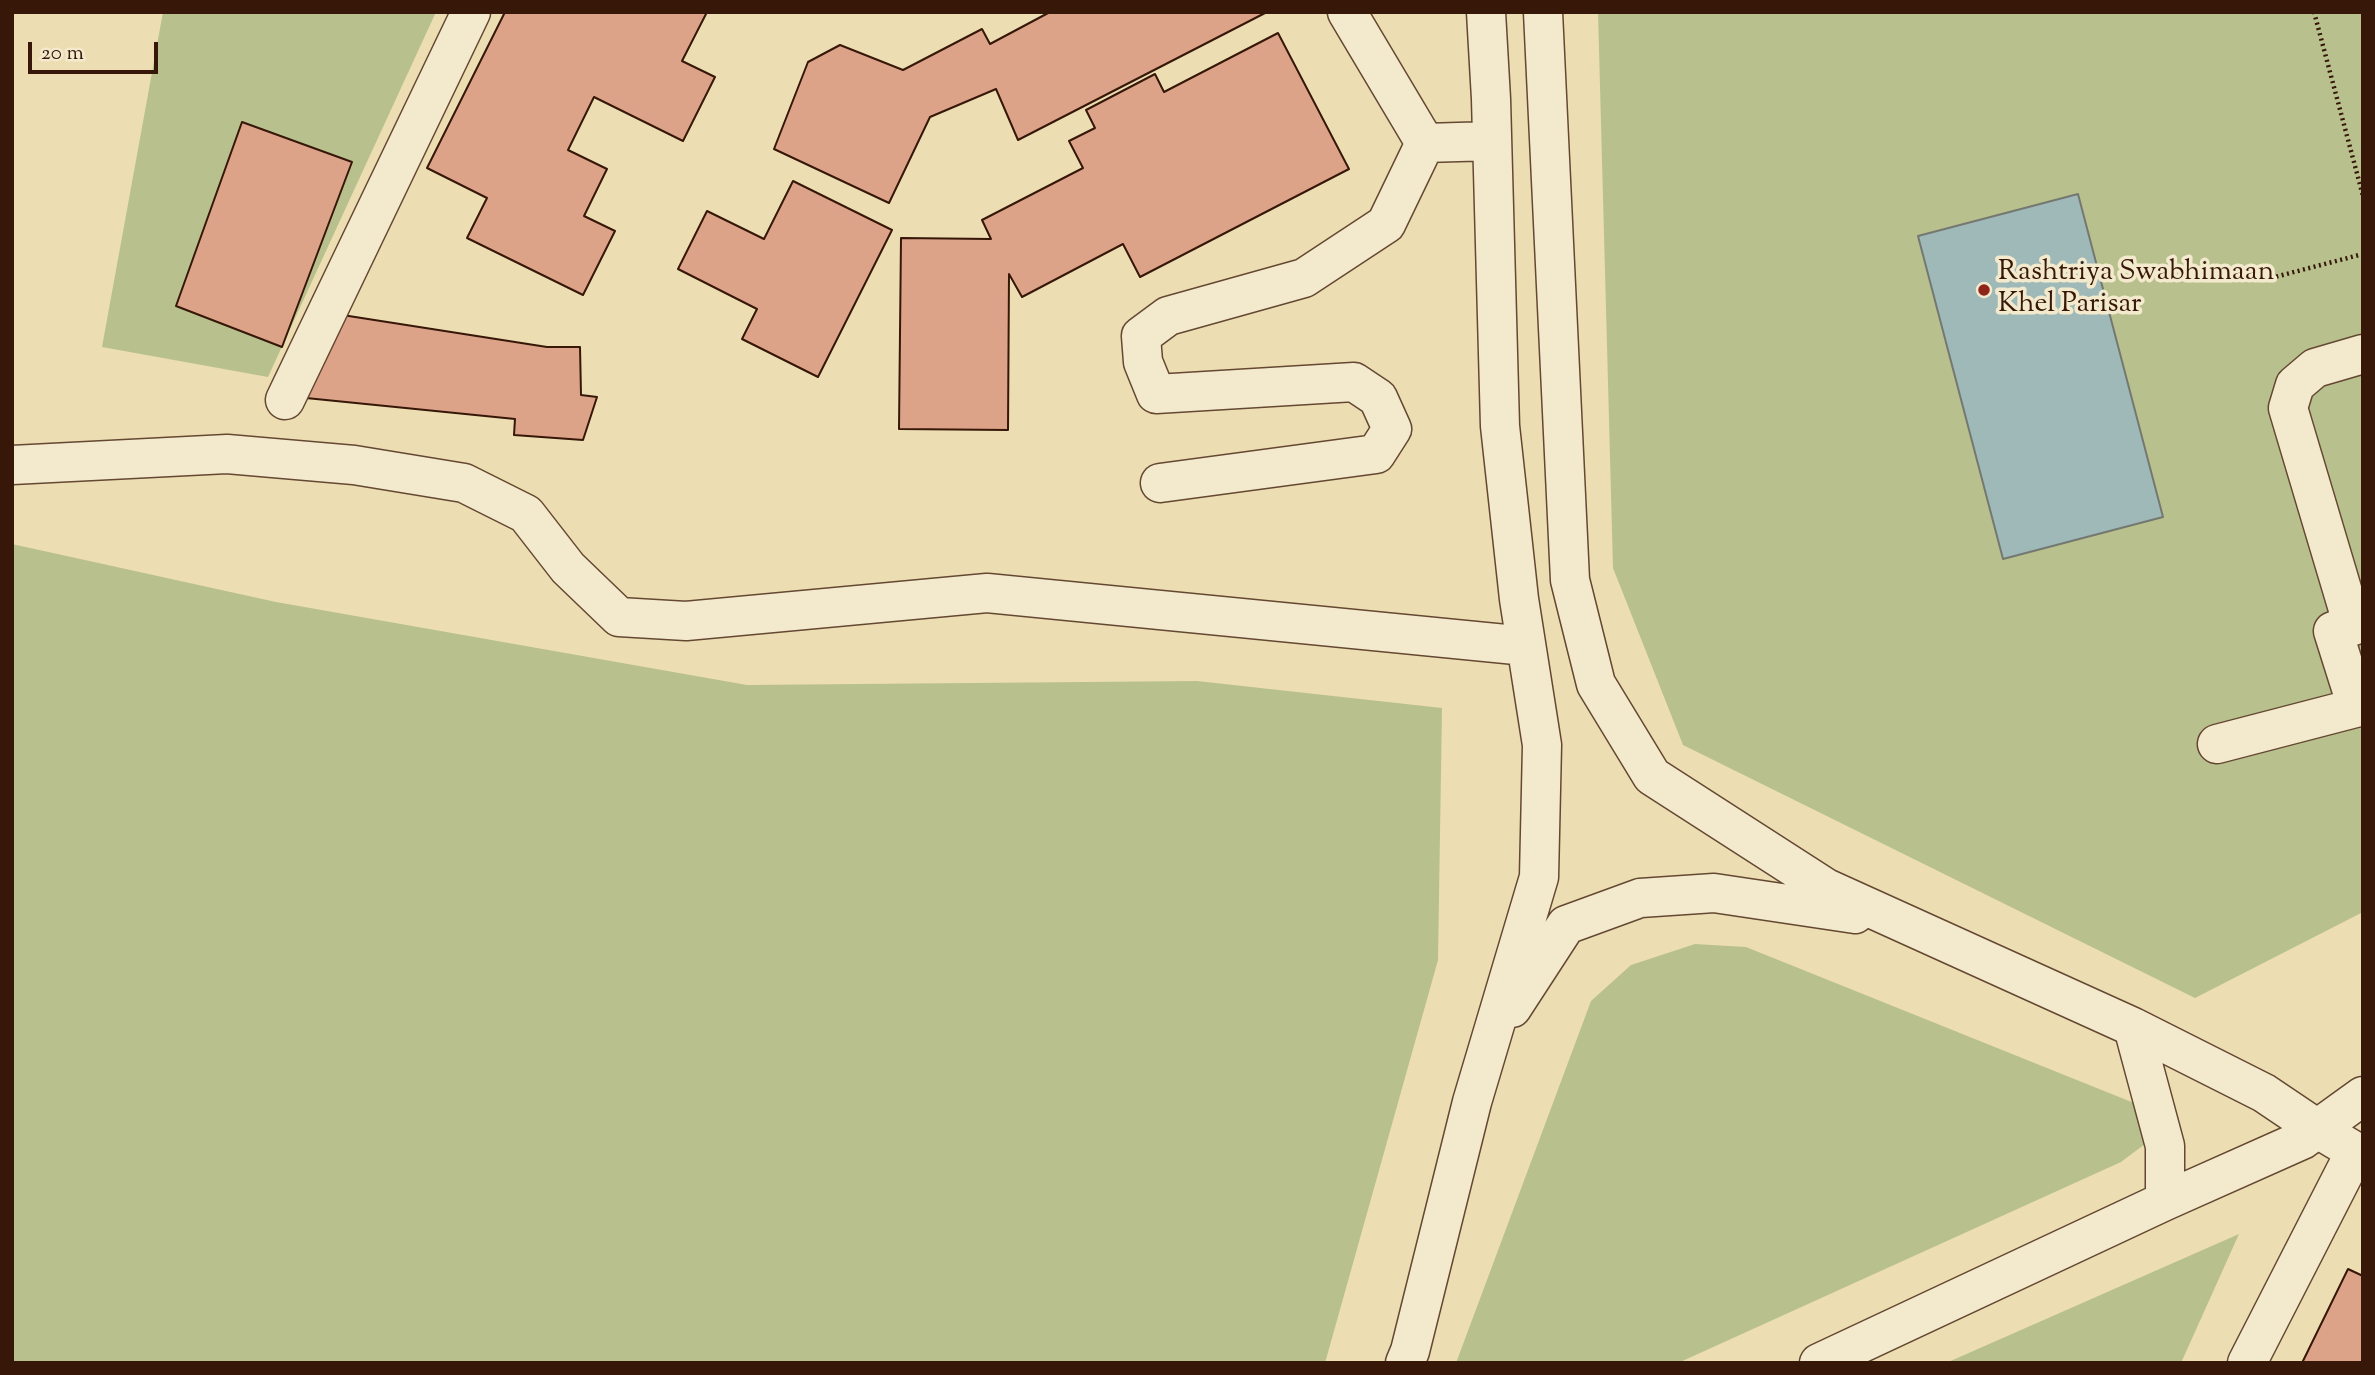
<!DOCTYPE html>
<html>
<head>
<meta charset="utf-8">
<style>
	body { margin:0 }
	#map { position:relative; width:2375px; height:1375px; overflow:hidden; background:#edddb2; font-family:"Sorts Mill Goudy",serif }
	canvas { display:block }
	.frame { position:absolute; inset:0; border:14px solid #361708; pointer-events:none }
	.scale { position:absolute; left:28px; top:42px; width:130px; height:32px; box-sizing:border-box; border:4px solid #361708; border-top:0; padding-left:9px; font-size:21px; line-height:24px; white-space:nowrap; color:#361708; -webkit-text-stroke:5px #f3e9cd; paint-order:stroke }
</style>
</head>
<body>
<div id="map">
<canvas width="2375" height="1375"></canvas>
<div class="frame"></div>
<div class="scale">20 m</div>
</div>
<script>
const g = document.querySelector('canvas').getContext('2d');
g.lineJoin = 'round';
function fillPath(path, color) { g.fillStyle = color; g.fill(path, 'evenodd'); }
const shape = rows => new Path2D(rows.map(r => 'M' + r).join(''));
function trace(path, color, width, dash) { g.strokeStyle = color; g.lineWidth = width; g.lineCap = dash ? 'butt' : 'round'; g.setLineDash(dash || []); g.stroke(path); }
function drawText(font, color, halo, rows, align = 'center') {
  g.font = font + ' "Sorts Mill Goudy",serif'; g.lineWidth = 7; g.setLineDash([]); g.textBaseline = 'middle'; g.strokeStyle = halo; g.fillStyle = color; for (const [text, x, y, turn = 0] of rows) {
    g.save(); g.translate(x, y); g.rotate((+turn || 0) * Math.PI / 180); g.textAlign = isNaN(turn) ? turn : align; if (halo) g.strokeText(text, 0, 0); g.fillText(text, 0, 0); g.restore();
  }
}
fillPath(shape([
	[163,12,436,12,268,377,102,347],
	[1598,12,2363,12,2363,912,2195,998,1683,745,1613,568],
	[12,544,276,602,747,685,1197,681,1442,708,1438,960,1325,1363,12,1363],
	[1695,944,1746,947,2144,1107,2153,1138,2121,1162,1678,1363,1456,1363,1591,1001,1631,965],
	[2239,1234,2181,1363,1946,1363]
]), '#b8c18d');
const water = shape([
	[2078,194,2163,517,2003,559,1918,236,2078,194]
]);
fillPath(water, '#9eb9b7');
trace(water, '#747871', 2);
const building = shape([
	[505,12,707,12,682,61,715,77,683,141,594,97,568,150,607,169,584,216,615,231,583,295,467,238,487,198,427,168,505,12],
	[1050,12,1267,12,1018,140,996,89,930,117,889,203,774,149,808,62,840,45,903,70,982,29,990,44,1050,12],
	[1278,33,1349,169,1140,277,1123,244,1022,297,1009,274,1008,430,899,429,901,238,991,239,982,220,1083,168,1069,141,1095,128,1086,110,1155,74,1164,92,1278,33],
	[242,122,352,162,282,347,176,306,242,122],
	[793,181,892,230,818,377,742,339,757,309,678,269,707,211,764,239,793,181],
	[336,314,547,347,580,347,581,395,597,397,583,440,514,435,515,419,306,398,336,314],
	[2348,1269,2363,1276,2363,1363,2302,1363,2348,1269]
]);
fillPath(building, '#dca389');
trace(building, '#361708', 2);
const minor = shape([
	[1347,12,1425,143,1492,141],
	[1543,12,1570,580,1596,684,1652,776,1826,888,2133,1027,2264,1093,2316,1128,2363,1156],
	[285,400,471,12],
	[12,465,227,454,354,465,464,483,526,514,568,568,619,617,686,621,987,593,1526,646],
	[1160,483,1376,454,1392,429,1378,398,1354,382,1156,394,1143,362,1141,336,1168,316,1304,278,1386,224,1425,143],
	[2357,707,2333,631,2353,626,2288,408,2295,385,2315,368,2363,354],
	[2217,744,2363,706],
	[1512,1008,1566,925,1640,898,1714,893,1855,914],
	[2133,1027,2165,1146,2165,1201],
	[1405,1363,1410,1351,1472,1102,1539,877,1542,745,1519,599,1500,426,1491,99,1486,12],
	[1819,1363,2165,1201,2302,1140,2363,1096],
	[2247,1363,2355,1152]
]);
trace(minor, '#644832', 41);
trace(shape([
	[2314,12,2363,196],
	[2271,278,2363,254]
]), '#361708', 4.5, [2, 3.5]);
trace(minor, '#f3e9cd', 38);
for (const [x, y, r, color] of [
	[1984,290,7,"#8f2418"]
]) { const dot = new Path2D(); dot.arc(x, y, r, 0, 2 * Math.PI); g.fillStyle = color; g.fill(dot); trace(dot, '#f3e9cd', 2.5); }
drawText('28px', '#361708', '#f3e9cd', [
	["Rashtriya Swabhimaan",1998,274],
	["Khel Parisar",1998,306]
], 'left');
</script>
</body>
</html>
